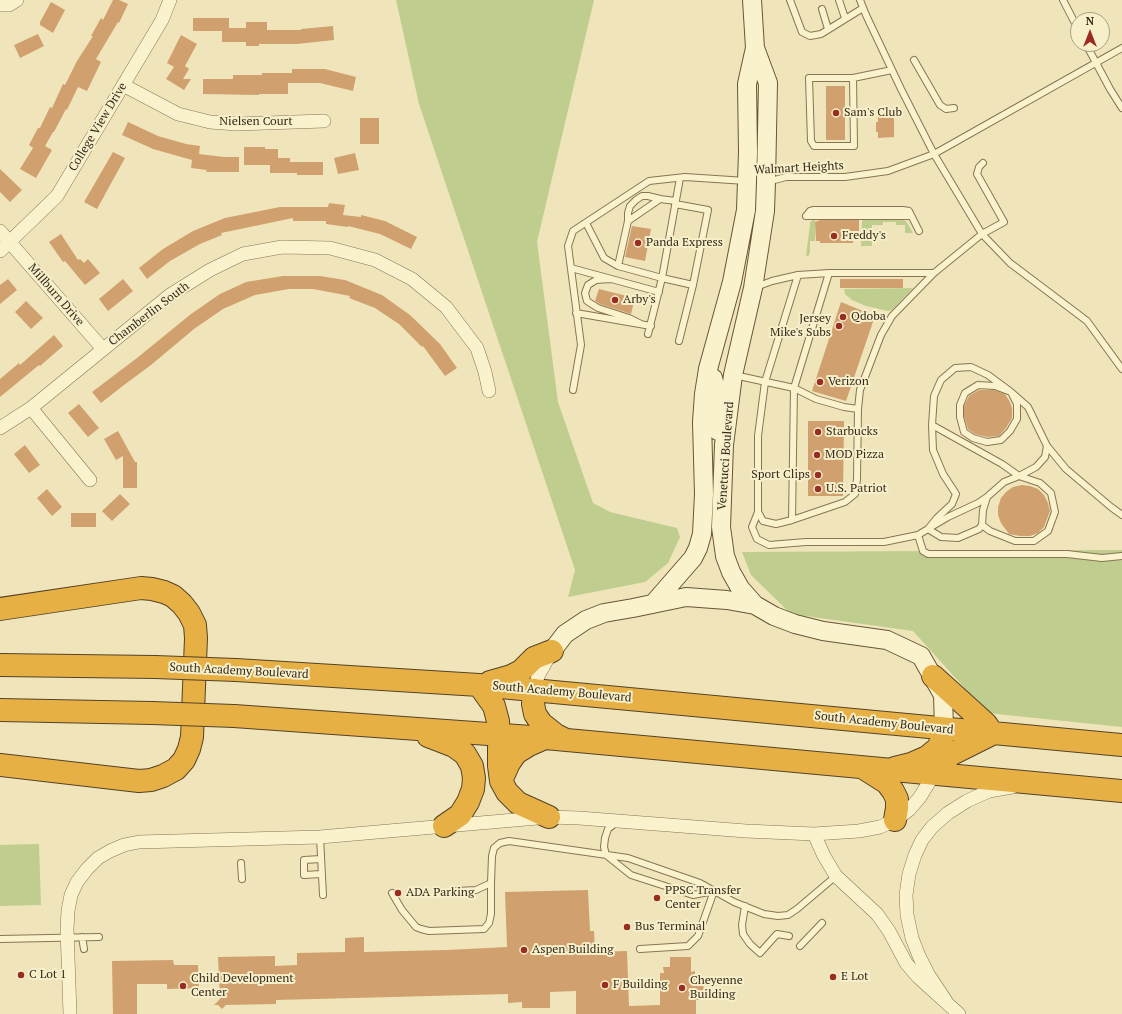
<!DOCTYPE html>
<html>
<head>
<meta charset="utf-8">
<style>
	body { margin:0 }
	#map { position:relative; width:1122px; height:1014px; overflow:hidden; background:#f0e5ba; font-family:"PT Serif",serif }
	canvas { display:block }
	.north { position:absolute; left:1070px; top:12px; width:40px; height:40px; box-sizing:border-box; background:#f7efca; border:1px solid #a9a084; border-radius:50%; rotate:0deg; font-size:11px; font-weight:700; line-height:16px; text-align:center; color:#352a1a }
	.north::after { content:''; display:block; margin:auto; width:14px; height:18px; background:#992d21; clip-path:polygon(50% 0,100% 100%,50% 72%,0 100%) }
</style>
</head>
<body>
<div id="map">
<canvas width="1122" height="1014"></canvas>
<div class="north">N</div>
</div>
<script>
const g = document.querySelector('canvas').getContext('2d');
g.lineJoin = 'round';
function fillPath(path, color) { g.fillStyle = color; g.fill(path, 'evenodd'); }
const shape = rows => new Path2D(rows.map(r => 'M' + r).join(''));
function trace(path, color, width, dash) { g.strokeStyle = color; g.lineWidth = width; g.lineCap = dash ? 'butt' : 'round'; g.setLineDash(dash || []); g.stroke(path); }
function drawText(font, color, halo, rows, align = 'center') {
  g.font = font + ' "PT Serif",serif'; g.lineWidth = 4; g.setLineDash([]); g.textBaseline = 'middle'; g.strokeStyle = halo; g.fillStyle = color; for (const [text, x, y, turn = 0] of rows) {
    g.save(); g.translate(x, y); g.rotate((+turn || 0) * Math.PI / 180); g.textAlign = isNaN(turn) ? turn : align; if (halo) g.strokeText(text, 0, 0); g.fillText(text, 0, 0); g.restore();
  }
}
fillPath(shape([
	[396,0,594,0,537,242,558,402,593,503,610,512,677,528,680,537,668,563,645,582,568,597,575,570,419,104],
	[815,219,815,241,810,241,810,252,808,257,806,255,810,225,810,222],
	[862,220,903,220,906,221,913,233,905,233,905,225,896,225,896,222,883,222,883,225,872,225,872,246,861,246],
	[913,288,892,310,888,311,866,306,852,300,845,294,844,289],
	[1122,550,1122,727,987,713,913,631,791,614,751,575,742,552],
	[39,844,41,905,0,906,0,845]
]), '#bfce8e');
fillPath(shape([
	[113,0,119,0,128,4,119,23,118,22,96,59,101,62,87,91,78,87,67,110,66,109,54,132,53,132,45,146,52,150,36,178,20,169,33,148,29,145,38,128,40,128,50,107,52,108,63,84,65,85,77,61,93,36,91,36,101,18,103,20],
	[51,2,65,10,53,33,40,25,40,22],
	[193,18,229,18,229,28,246,28,246,22,267,22,267,30,301,30,301,29,333,26,334,40,297,44,259,44,259,46,246,46,246,42,222,42,222,31,193,31],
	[38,34,44,46,20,58,14,45],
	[181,35,197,44,185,66,189,69,183,79,191,79,184,90,166,79,174,67,167,63],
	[292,69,325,69,356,77,353,91,320,83,288,83,288,94,259,94,259,95,203,94,203,79,233,79,233,75,262,75,262,73,292,73],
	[826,86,845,86,845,140,826,140],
	[878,115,894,115,894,137,878,138,878,132,876,132,876,122,878,122],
	[360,118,379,118,379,144,360,144],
	[128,122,158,136,186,144,200,146,199,154,224,157,239,157,239,172,206,172,207,170,191,168,192,160,153,149,122,135],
	[244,147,265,147,265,149,278,149,278,158,290,158,290,162,323,162,323,175,297,175,297,173,270,173,270,165,244,165],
	[113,152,125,158,97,209,84,202],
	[355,153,359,170,338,174,334,158],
	[0,169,22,190,10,202,0,192],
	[329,203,345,205,343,215,361,217,361,215,385,221,417,237,411,249,380,234,348,226,348,227,326,224,326,221,293,221,293,218,221,233,222,235,200,244,170,261,147,279,139,268,163,249,193,231,225,218,280,207,328,207],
	[820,220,859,220,859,231,853,231,853,243,820,243,820,241,816,241,815,222],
	[632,226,651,229,645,261,625,257],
	[61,234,78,260,80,259,84,263,88,259,100,273,85,285,65,261,63,262,49,242],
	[283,276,320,276,345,280,382,295,410,315,440,344,457,368,445,376,423,346,422,347,399,324,375,308,349,298,350,296,313,289,289,289,255,295,223,309,194,329,151,365,124,385,101,403,92,392,137,358,191,314,220,294,246,282],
	[8,279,17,290,0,304,0,285],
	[123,279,133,291,108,311,99,299],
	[840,279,903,279,903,288,840,288],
	[599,289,635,298,631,314,600,304,595,301],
	[26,301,43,318,31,329,15,312],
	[841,302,875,316,846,401,812,391],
	[54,335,63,346,40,366,39,365,0,397,0,379,19,363,20,365],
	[979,390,994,390,1005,394,1010,402,1012,408,1012,418,1006,428,999,436,987,437,975,434,968,429,964,416,964,406,969,396],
	[79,404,99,428,88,437,68,413],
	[808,421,844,421,843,496,808,496],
	[118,431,135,462,137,462,137,488,123,488,123,456,116,460,104,439],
	[25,445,40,465,29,473,14,454],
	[1022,485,1030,486,1038,489,1044,495,1048,503,1050,511,1044,527,1038,533,1030,536,1020,536,1009,534,1001,523,998,515,998,507,1001,498,1006,492,1013,487],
	[47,489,62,507,52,516,37,498],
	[120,494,130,504,112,521,102,511],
	[71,513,96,513,96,527,71,527],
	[588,890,590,931,594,931,595,952,627,951,629,1006,660,1005,660,973,664,973,663,967,670,967,670,957,691,957,691,972,695,971,695,980,703,980,704,996,700,997,700,1000,696,1000,696,1014,576,1014,576,991,550,992,550,1008,522,1008,522,1002,508,1003,508,994,276,1000,276,1004,226,1005,222,1009,218,1005,214,1005,220,999,218,957,275,956,275,966,297,965,297,953,345,952,345,938,364,937,364,952,446,950,507,947,505,892],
	[173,960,174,965,198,965,199,988,167,989,167,984,137,984,137,1014,113,1014,112,961]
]), '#d0a16e');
const lane = shape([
	[790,0,802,32,810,36,821,34,863,8],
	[839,0,845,18],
	[860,0,866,15,901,89,934,154,982,234,1010,263,1087,321,1122,369],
	[1063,0,1078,29],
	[822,9,828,29],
	[1086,44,1110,89,1122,108],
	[914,60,940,105,946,109,954,108],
	[853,78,854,146,814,146,811,141,809,78,853,78,892,70],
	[767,182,786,177,845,177,888,171,934,154,1122,48],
	[806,216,810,211,814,210,903,210,909,211,919,231],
	[806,216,911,216],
	[628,221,660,199],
	[586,223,604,258,618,266,662,278,680,178],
	[618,266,628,221,628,213,630,206,636,200,642,196,648,196,660,199,676,201],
	[571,268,659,292],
	[829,273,794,388,792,520,776,524,763,521,758,512,758,436,765,382,798,275,829,273],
	[829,273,934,273],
	[611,279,596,280,588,285,585,293,587,301,598,308,629,318,641,324],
	[756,287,772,281,798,275],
	[576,313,651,326],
	[648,334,662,278,693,285,708,210,675,204],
	[679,341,693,285],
	[734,375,794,388,816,399,844,407,858,409],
	[978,385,995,386,1011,392,1017,404,1017,419,1010,431,1001,440,987,442,973,438,964,432,960,417,960,405,965,393,978,385],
	[573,390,581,345,568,246,573,231,649,181,685,177,746,181],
	[932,425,1002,464,1019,476,1036,467,1045,457,1047,446],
	[758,512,752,527,757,539,769,545,806,542,884,542,918,535,928,529,941,537,958,538,979,529,982,525,990,531,1015,541,1034,541,1048,531,1055,512,1051,493,1040,483,1019,476,1004,482,987,497,983,510,982,525],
	[792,520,845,502,855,494,857,479,858,409,860,390,881,335,892,316,934,273,982,234,1004,222,977,174,979,167,983,163],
	[931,527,948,517,978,503,987,497],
	[928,529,937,518,952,504,956,494,943,474,933,450,932,425,934,396,941,380,955,368,971,367,988,375,1011,392,1028,407,1047,446,1066,469,1111,507,1122,515],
	[918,535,923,551,928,554,1067,554,1102,558,1122,556],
	[617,822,608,829,605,838,604,847,606,855,631,875,693,895,714,891],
	[320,837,323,895],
	[321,859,304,860,304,875,321,874],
	[241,863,242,879],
	[457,891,476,890,491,883,492,856,494,848,500,843,509,841,628,858,700,883,734,902,764,914,778,916,788,915,797,909,836,876],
	[392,893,402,910,416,927,421,929,429,931,484,929,489,923,491,914,491,883],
	[745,906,742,925,743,934,750,944,760,953,777,934,789,936],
	[82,937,84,949],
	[0,939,99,937],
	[800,946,822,923],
	[640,949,688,946,698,936,714,891]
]);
const street = shape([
	[0,5,9,5,17,0],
	[123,85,178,114,210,122,237,124,324,121],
	[0,231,103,349],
	[0,251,57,196,162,20,170,0],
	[31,408,90,480],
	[0,428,31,408,170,295,210,270,243,254,282,247,330,248,375,260,412,279,446,307,477,348,485,372,489,391],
	[534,690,538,676,552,651],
	[814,834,824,856,836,876,877,914,889,931,906,963,918,977,959,1014],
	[946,1001,928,974,919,956,912,938,907,915,906,895,909,874,915,855,922,840,932,827,948,813,967,801,989,791,1012,787],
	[70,1014,67,929,68,911,71,895,77,882,87,869,98,858,110,851,124,845,139,842,320,837,549,817,579,818,746,831,814,834,859,831,880,827,895,820,909,810,920,797,934,774]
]);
const secondary = shape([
	[755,48,768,83,766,182,765,211,753,288,733,375,724,445,721,527,725,556,731,572,740,588,755,605,774,616,795,624,823,631,887,640,921,656,943,695,944,729],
	[713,378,716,389,716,409,718,431],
	[653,604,693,558,698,548,702,534,704,494,702,422,704,394,708,369,732,282,746,210,748,152,747,84,755,48,752,0],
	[552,651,565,634,586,620,604,613,633,608,686,597,727,600,755,605]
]);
const highway = shape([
	[0,609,141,588,152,589,164,592,173,596,182,604,189,613,195,625,196,638,192,737,189,749,184,760,176,769,163,776,151,780,139,781,0,765],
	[0,665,155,667],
	[236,670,479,685,1122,745],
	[933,676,986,724,993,734],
	[490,682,511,676,521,671,534,658,552,651],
	[479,685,494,706,498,721,499,735,499,766,501,781,507,792,518,803,549,817],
	[534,690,533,704,535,714,541,723,556,735,566,740],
	[0,710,152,713],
	[234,716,545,738,1122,791],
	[428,736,454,746,465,754,472,766,474,778,473,789,468,802,460,815,444,826],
	[895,768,911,764,927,757,938,748,942,739,944,729],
	[865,769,887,783,893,791,897,799,897,808,895,820],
	[934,774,950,755,992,734],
	[501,781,509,763,516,753,529,745,545,738]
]);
trace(lane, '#877554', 8);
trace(street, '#877554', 14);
trace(secondary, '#685537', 20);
trace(highway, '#544229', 24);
trace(lane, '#faf2cd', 6);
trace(street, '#faf2cd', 13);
trace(secondary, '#faf2cd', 18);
trace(highway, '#e6b044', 22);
const highwayBridge = shape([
	[155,667,236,670],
	[152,713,234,716]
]);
trace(highwayBridge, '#544229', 24, []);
trace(highwayBridge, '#e6b044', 22);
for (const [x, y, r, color] of [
	[836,113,4,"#992d21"],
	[834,236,4,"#992d21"],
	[638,243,4,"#992d21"],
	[615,300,4,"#992d21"],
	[843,317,4,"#992d21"],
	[839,326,4,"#992d21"],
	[820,382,4,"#992d21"],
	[818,432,4,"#992d21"],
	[817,455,4,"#992d21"],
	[818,475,4,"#992d21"],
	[818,489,4,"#992d21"],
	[398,893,4,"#992d21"],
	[657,898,4,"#992d21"],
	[627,927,4,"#992d21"],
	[524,950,4,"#992d21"],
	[21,975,4,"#992d21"],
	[833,977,4,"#992d21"],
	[605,985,4,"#992d21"],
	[183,986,4,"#992d21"],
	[682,988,4,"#992d21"]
]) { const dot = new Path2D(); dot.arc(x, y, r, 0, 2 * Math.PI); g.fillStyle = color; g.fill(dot); trace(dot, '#f7efca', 1.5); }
drawText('12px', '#352a1a', '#f7efca', [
	["Sam's Club",844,113],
	["Freddy's",842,236],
	["Panda Express",646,243],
	["Arby's",623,300],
	["Qdoba",851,317],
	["Jersey",831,319,"right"],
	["Mike's Subs",831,333,"right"],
	["Verizon",828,382],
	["Starbucks",826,432],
	["MOD Pizza",825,455],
	["Sport Clips",810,475,"right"],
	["U.S. Patriot",826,489],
	["PPSC Transfer",665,891],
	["Center",665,905],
	["ADA Parking",406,893],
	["Bus Terminal",635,927],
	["Aspen Building",532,950],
	["C Lot 1",29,975],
	["E Lot",841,977],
	["Child Development",191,979],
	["Center",191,993],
	["Cheyenne",690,981],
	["Building",690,995],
	["F Building",613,985]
], 'left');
drawText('12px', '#352a1a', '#f7efca', [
	["Nielsen Court",256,122],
	["College View Drive",98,127,-59],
	["Walmart Heights",799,168,-3],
	["Millburn Drive",56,295,49],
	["Chamberlin South",149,314,-37],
	["Venetucci Boulevard",726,456,-86],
	["South Academy Boulevard",239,671,3],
	["South Academy Boulevard",562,692,5],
	["South Academy Boulevard",884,723,6]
]);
</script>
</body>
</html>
